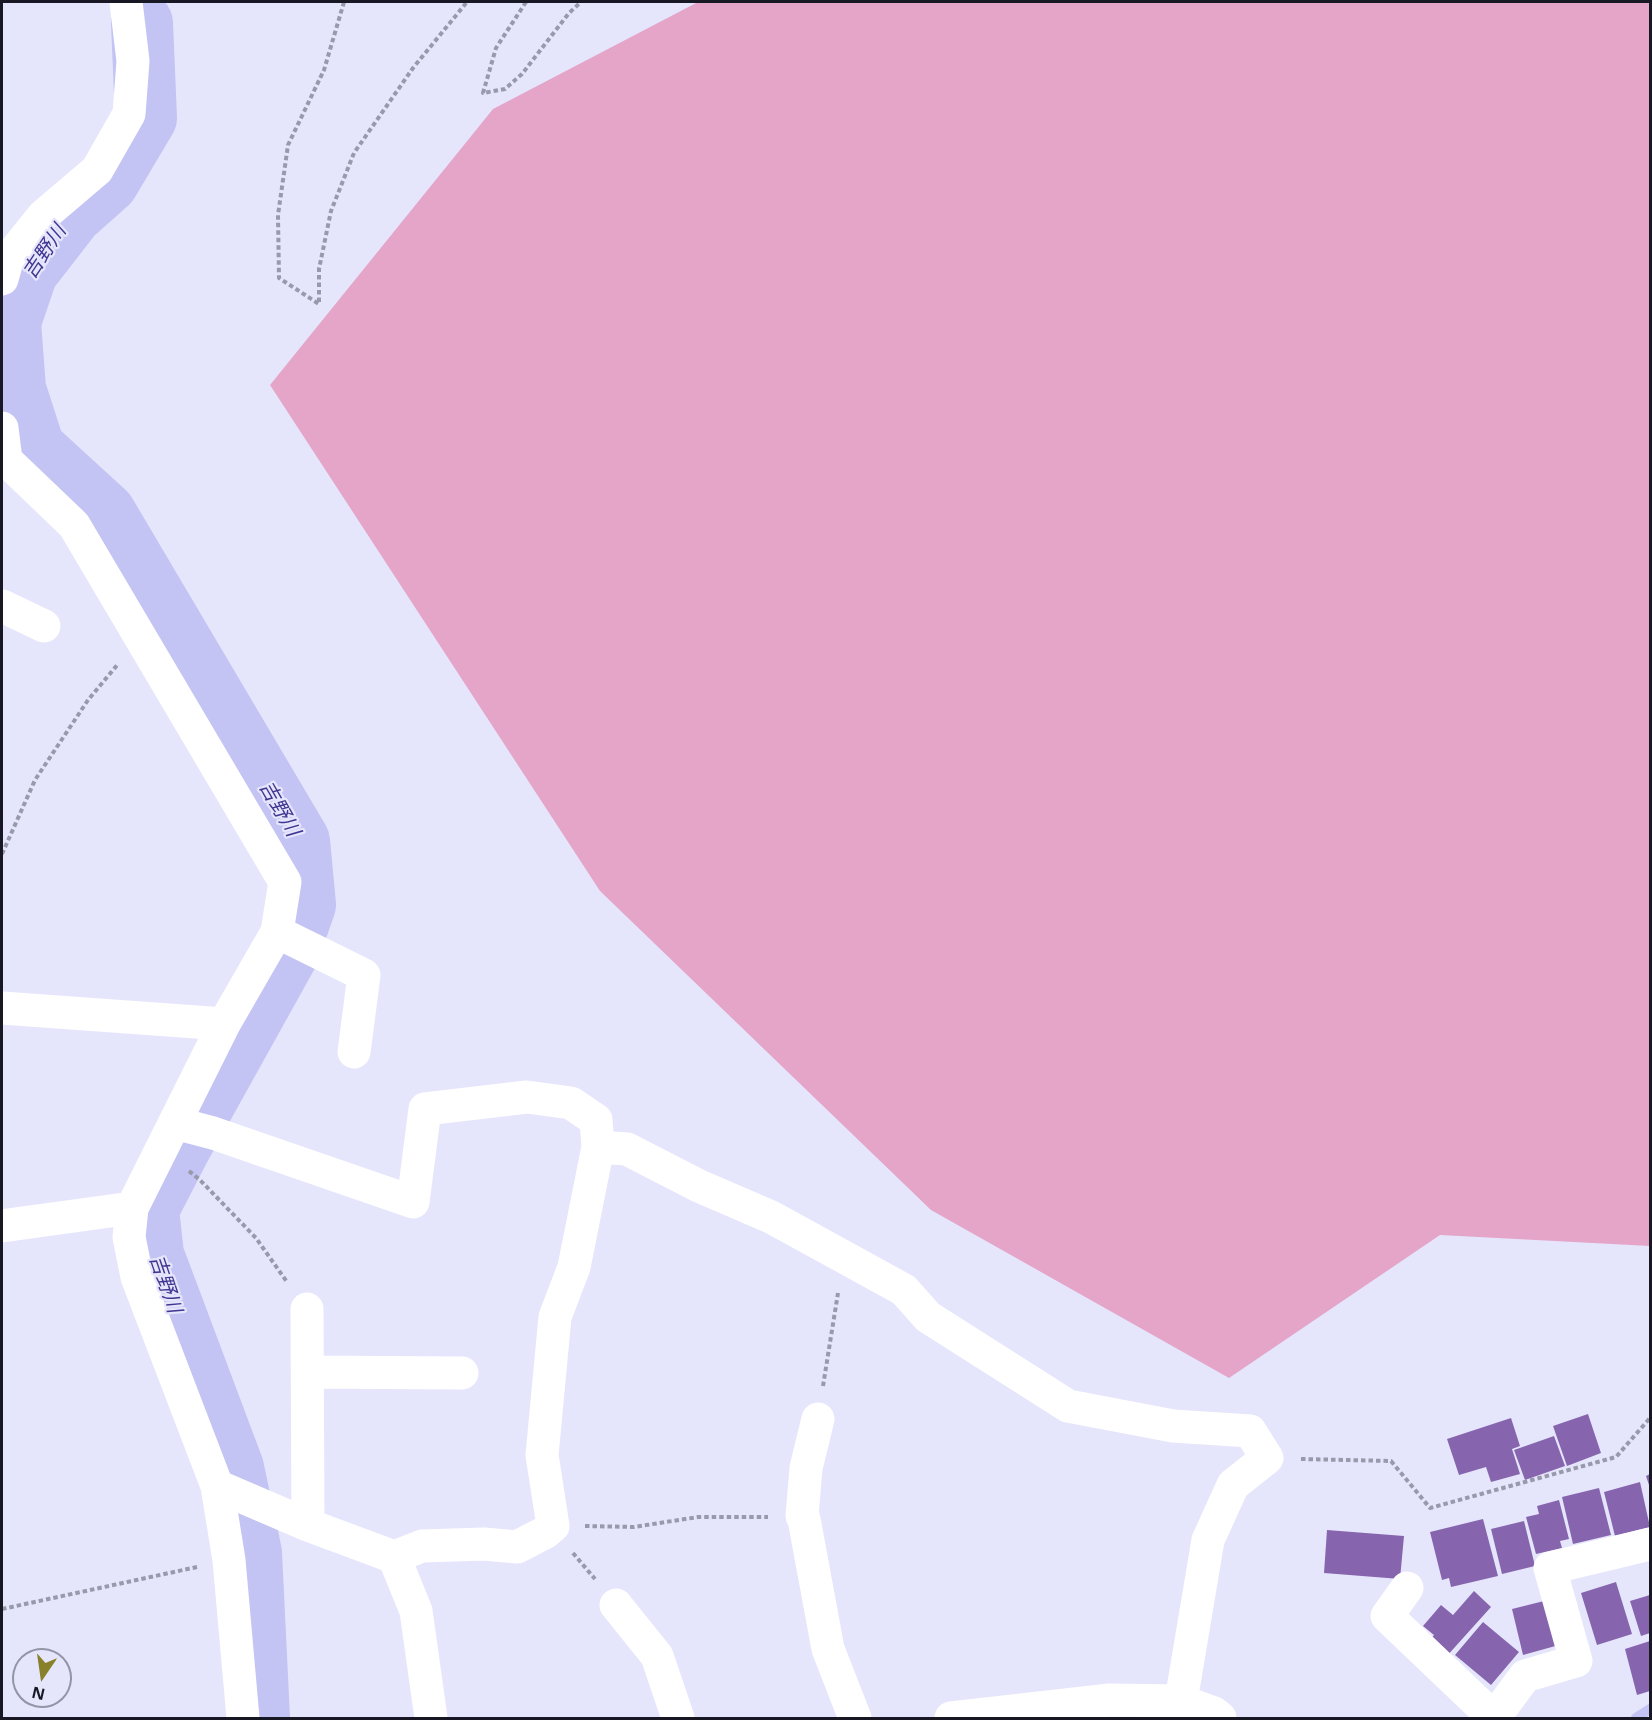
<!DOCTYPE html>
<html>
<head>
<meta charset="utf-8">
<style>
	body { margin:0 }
	#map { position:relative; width:1652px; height:1720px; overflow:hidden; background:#e5e6fc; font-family:"Noto Sans",sans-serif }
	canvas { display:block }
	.frame { position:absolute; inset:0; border:3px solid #181825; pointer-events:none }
	.north { position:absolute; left:12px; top:1648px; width:60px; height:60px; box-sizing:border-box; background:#e5e6fc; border:2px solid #9394a6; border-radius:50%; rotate:193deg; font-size:16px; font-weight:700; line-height:24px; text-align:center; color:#181825 }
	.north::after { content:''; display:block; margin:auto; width:21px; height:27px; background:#898129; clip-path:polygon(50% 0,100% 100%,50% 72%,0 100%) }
</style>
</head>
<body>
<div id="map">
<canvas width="1652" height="1720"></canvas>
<div class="frame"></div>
<div class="north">N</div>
</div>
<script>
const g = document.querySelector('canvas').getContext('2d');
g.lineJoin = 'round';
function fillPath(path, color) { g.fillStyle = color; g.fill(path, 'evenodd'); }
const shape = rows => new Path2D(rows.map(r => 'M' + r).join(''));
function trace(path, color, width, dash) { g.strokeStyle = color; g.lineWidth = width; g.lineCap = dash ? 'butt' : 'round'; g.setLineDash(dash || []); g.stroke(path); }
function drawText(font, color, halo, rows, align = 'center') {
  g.font = font + ' "Noto Sans","Noto Sans JP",sans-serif'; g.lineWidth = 4.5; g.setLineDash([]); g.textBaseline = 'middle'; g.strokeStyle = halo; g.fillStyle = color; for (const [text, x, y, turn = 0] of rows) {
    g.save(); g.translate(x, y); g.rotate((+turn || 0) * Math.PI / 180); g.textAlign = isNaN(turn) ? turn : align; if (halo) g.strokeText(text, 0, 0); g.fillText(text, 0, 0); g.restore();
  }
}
fillPath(shape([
	[698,2,1650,2,1650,1246,1440,1235,1229,1378,931,1210,600,891,270,385,493,109]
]), '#e4a5c9');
trace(shape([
	[1636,1718,1650,1709]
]), '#c3c3f4', 10);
trace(shape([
	[142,23,146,118,108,182,72,214,27,272,10,322,15,389,34,448,105,513,299,841,305,905,288,953,179,1149,148,1209,153,1255,233,1468,251,1553,259,1718]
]), '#c3c3f4', 62);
fillPath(shape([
	[1588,1414,1601,1453,1567,1466,1553,1426],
	[1511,1418,1520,1446,1512,1449,1520,1474,1491,1482,1486,1467,1459,1475,1447,1439],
	[1554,1436,1565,1466,1525,1480,1514,1450],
	[1650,1474,1650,1488,1646,1476],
	[1640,1482,1650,1527,1615,1536,1604,1492],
	[1599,1488,1611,1535,1573,1544,1562,1497],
	[1559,1500,1569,1539,1560,1541,1562,1548,1536,1554,1526,1517,1539,1514,1537,1506],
	[1483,1519,1498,1576,1451,1587,1449,1578,1442,1580,1430,1532],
	[1524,1521,1535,1566,1502,1574,1491,1529],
	[1327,1530,1404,1536,1400,1579,1324,1573],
	[1616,1582,1632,1634,1597,1645,1581,1593],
	[1474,1591,1491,1607,1446,1657,1428,1642,1434,1635,1423,1626,1441,1605,1453,1615],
	[1650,1595,1650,1633,1641,1636,1630,1601],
	[1548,1600,1559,1645,1523,1655,1512,1609],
	[1483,1622,1519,1652,1491,1685,1455,1655],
	[1650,1641,1650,1691,1637,1695,1625,1649]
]), '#8765ae');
trace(shape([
	[344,2,324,70,288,145,278,215,279,278,319,304,319,269,331,211,354,153,413,68,467,2],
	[526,2,496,48,483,93,505,89,522,74,569,13,581,2],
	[2,854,35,780,88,700,118,664],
	[189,1171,200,1180,256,1238,287,1282],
	[823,1386,838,1293],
	[1301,1459,1391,1461,1430,1508,1616,1457,1650,1418],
	[585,1526,634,1527,698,1517,768,1517],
	[573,1553,595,1579],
	[2,1609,197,1567]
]), '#9999ac', 4, [4.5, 3]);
trace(shape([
	[2,279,7,261,43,216,97,170,129,114,133,61,126,2],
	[2,428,6,460,74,525,285,882,277,932,224,1024,132,1208,129,1237,137,1277,217,1486,308,1525,394,1557,422,1546,484,1544,517,1547,546,1532,553,1526,542,1455,555,1317,574,1267,598,1147,596,1120,571,1103,527,1097,425,1109,413,1202,213,1133,175,1123],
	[2,606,44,626],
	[277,932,364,975,354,1052],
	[2,1008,224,1024],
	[598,1147,627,1149,699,1186,771,1217,844,1257,904,1290,928,1317,1068,1406,1173,1426,1250,1431,1267,1458,1233,1485,1208,1540,1181,1701],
	[2,1226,132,1208],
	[307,1309,308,1525],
	[308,1372,462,1373],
	[818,1419,806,1468,802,1516,804,1519,828,1649,855,1718],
	[217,1486,229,1560,243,1718],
	[394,1557,416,1611,431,1718],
	[1407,1588,1387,1616,1494,1718],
	[616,1605,657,1656,678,1718],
	[951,1718,1110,1700,1181,1701,1214,1713,1220,1718],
	[1494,1718,1525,1676,1576,1661,1550,1568,1650,1544]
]), '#fff', 33);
drawText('italic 20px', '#433691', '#e5e6fc', [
	["吉野川",45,252,-56],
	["吉野川",279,809,60],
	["吉野川",165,1284,71]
]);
</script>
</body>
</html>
